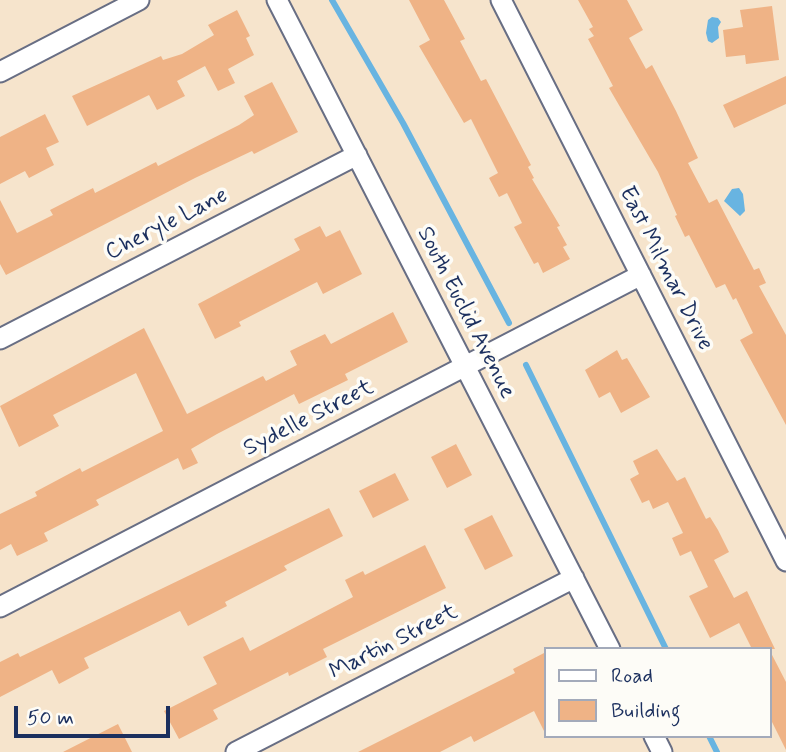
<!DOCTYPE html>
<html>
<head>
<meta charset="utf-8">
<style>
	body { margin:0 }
	#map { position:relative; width:786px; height:752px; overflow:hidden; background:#f6e4cc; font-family:Mynerve,sans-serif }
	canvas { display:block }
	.legend { position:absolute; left:544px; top:647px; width:228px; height:91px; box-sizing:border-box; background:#fdfcf7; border:2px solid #a3aaba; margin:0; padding:9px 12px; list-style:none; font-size:21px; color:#1b2f5e }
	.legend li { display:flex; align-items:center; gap:14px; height:35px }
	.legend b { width:35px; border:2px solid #a3aaba }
	.scale { position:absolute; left:14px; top:706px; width:156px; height:32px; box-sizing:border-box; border:4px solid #1b2f5e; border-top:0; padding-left:9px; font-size:21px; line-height:24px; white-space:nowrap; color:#1b2f5e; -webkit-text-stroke:5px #fdfcf7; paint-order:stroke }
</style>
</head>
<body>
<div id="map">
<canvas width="786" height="752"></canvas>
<ul class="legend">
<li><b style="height:9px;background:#fff"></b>Road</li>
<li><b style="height:19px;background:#efb386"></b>Building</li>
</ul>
<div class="scale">50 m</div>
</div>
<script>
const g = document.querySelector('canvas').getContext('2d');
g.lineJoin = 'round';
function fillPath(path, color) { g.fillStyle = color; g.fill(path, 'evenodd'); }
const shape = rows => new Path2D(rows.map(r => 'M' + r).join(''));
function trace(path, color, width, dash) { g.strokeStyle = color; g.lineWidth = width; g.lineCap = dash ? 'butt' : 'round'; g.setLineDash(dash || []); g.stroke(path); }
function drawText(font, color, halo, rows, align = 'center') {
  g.font = font + ' Mynerve,sans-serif'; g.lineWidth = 7; g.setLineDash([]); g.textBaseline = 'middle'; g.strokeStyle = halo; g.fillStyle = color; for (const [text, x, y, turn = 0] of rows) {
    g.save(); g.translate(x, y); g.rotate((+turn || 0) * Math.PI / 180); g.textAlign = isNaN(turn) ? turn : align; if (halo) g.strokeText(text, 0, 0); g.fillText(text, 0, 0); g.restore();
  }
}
fillPath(shape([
	[712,17,718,18,721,22,718,27,719,38,712,43,708,41,706,33,708,20],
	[732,189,739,188,743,194,745,211,740,216,724,201]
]), '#68b4e1');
trace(shape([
	[332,0,403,123,509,323],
	[526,365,666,649],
	[709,736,717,752]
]), '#68b4e1', 6);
fillPath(shape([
	[409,0,444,0,465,39,460,41,481,81,486,79,531,165,528,167,534,178,532,179,560,226,557,227,567,245,563,247,570,259,543,273,538,262,534,264,514,227,522,223,507,193,499,197,489,178,498,173,471,119,464,123,419,46,430,40],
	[578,0,627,0,643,30,629,38,646,69,652,65,676,111,698,158,688,163,709,203,717,199,754,270,759,268,766,283,759,286,786,335,786,425,740,340,753,333,736,298,733,300,725,284,716,288,689,235,685,237,675,216,677,215,658,172,609,88,613,86,588,39,594,36,589,29,593,27],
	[772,6,779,60,746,64,745,55,726,57,723,30,743,27,740,10],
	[237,10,250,36,246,38,254,55,228,69,235,83,218,91,205,66,177,81,185,96,157,110,149,95,87,126,72,96,161,56,163,60,182,54,214,35,208,25],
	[786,76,786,104,734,128,723,105],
	[272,82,298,132,254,154,252,151,195,178,6,275,0,264,0,200,17,233,53,215,50,210,93,188,95,193,156,162,158,166,239,125,254,115,244,96],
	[45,114,59,142,46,148,54,165,29,178,25,171,0,184,0,137],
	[320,226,326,237,340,230,362,274,323,294,317,282,239,322,241,326,215,339,198,304,300,250,294,239],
	[393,312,408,342,345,374,348,380,299,404,294,394,217,434,191,449,198,463,183,470,178,458,96,500,99,505,44,533,48,541,17,556,11,544,0,550,0,514,37,496,35,492,80,468,82,472,163,431,136,373,53,415,59,426,19,447,0,406,144,328,187,414,263,376,266,381,297,365,290,351,325,334,331,344],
	[617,350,622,360,627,358,650,397,621,413,610,392,599,398,585,370],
	[456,444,472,475,447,488,431,457],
	[657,449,677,481,685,477,706,519,710,517,718,530,729,552,714,560,734,598,747,591,775,649,752,649,739,623,710,638,689,596,708,587,691,551,680,556,672,538,683,533,668,502,653,509,649,500,642,503,630,479,639,474,633,461],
	[395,473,409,500,373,518,359,491],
	[329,508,343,536,284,566,287,570,225,602,227,606,188,626,180,611,84,658,89,668,59,684,52,670,0,697,0,662,18,653,20,657],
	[492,515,513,556,485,570,464,529],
	[425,545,446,588,323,649,327,657,289,676,288,672,213,710,218,719,179,739,164,711,217,684,203,657,243,637,250,651,353,597,345,580,363,571,365,575],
	[770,651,786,682,786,750,770,718],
	[546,652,546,735,534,711,474,742,471,736,440,752,358,752,515,673,513,669],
	[118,724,132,752,63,752]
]), '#efb386');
const minor = shape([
	[277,0,610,649],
	[501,0,786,561],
	[0,72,139,0],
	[0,339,357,155],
	[0,607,641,275],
	[654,736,662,752],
	[236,752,574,578]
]);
trace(minor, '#686e84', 23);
trace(minor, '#fff', 19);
drawText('23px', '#1b2f5e', '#fdfcf7', [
	["Cheryle Lane",167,225,-27],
	["East Milmar Drive",665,269,63],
	["South Euclid Avenue",465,313,63],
	["Sydelle Street",309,419,-27],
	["Martin Street",394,643,-27]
]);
</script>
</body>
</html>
